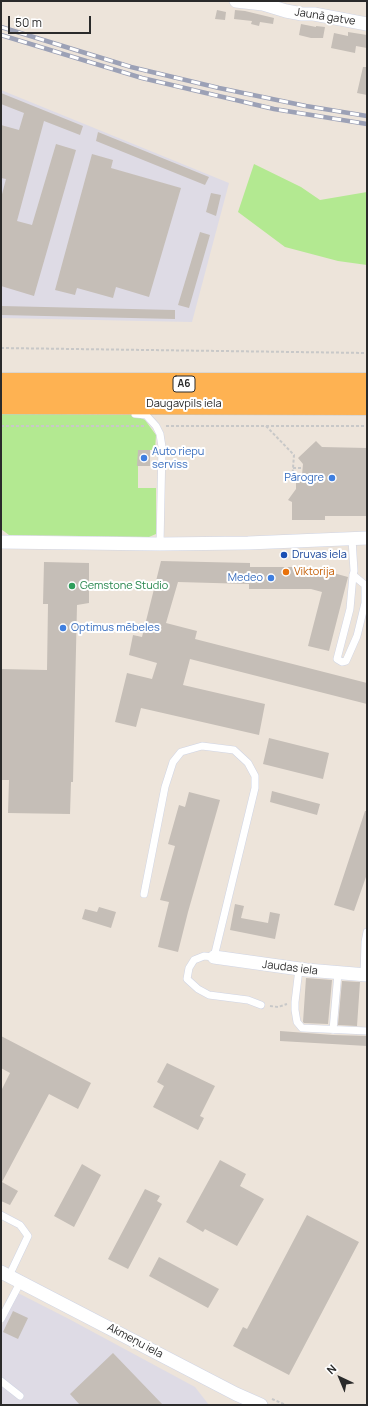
<!DOCTYPE html>
<html>
<head>
<meta charset="utf-8">
<style>
	body { margin:0 }
	#map { position:relative; width:368px; height:1406px; overflow:hidden; background:#ede4da; font-family:Manrope,sans-serif }
	canvas { display:block }
	.frame { position:absolute; inset:0; border:2px solid #2a2a2a; pointer-events:none }
	.north { position:absolute; left:320px; top:1358px; width:40px; height:40px; -webkit-text-stroke:3px #fff; paint-order:stroke; rotate:316deg; font-size:11px; font-weight:700; line-height:16px; text-align:center; color:#2a2a2a }
	.north::after { content:''; display:block; margin:auto; width:14px; height:18px; background:#2a2a2a; clip-path:polygon(50% 0,100% 100%,50% 72%,0 100%) }
	.scale { position:absolute; left:8px; top:16px; width:83px; height:18px; box-sizing:border-box; border:2px solid #2a2a2a; border-top:0; padding-left:5px; font-size:12px; line-height:14px; white-space:nowrap; color:#2a2a2a; -webkit-text-stroke:3px #fff; paint-order:stroke }
</style>
</head>
<body>
<div id="map">
<canvas width="368" height="1406"></canvas>
<div class="frame"></div>
<div class="north">N</div>
<div class="scale">50 m</div>
</div>
<script>
const g = document.querySelector('canvas').getContext('2d');
g.lineJoin = 'round';
function fillPath(path, color) { g.fillStyle = color; g.fill(path, 'evenodd'); }
const shape = rows => new Path2D(rows.map(r => 'M' + r).join(''));
function trace(path, color, width, dash) { g.strokeStyle = color; g.lineWidth = width; g.lineCap = dash ? 'butt' : 'round'; g.setLineDash(dash || []); g.stroke(path); }
function drawText(font, color, halo, rows, align = 'center') {
  g.font = font + ' Manrope,sans-serif'; g.lineWidth = 4; g.setLineDash([]); g.textBaseline = 'middle'; g.strokeStyle = halo; g.fillStyle = color; for (const [text, x, y, turn = 0] of rows) {
    g.save(); g.translate(x, y); g.rotate((+turn || 0) * Math.PI / 180); g.textAlign = isNaN(turn) ? turn : align; if (halo) g.strokeText(text, 0, 0); g.fillText(text, 0, 0); g.restore();
  }
}
fillPath(shape([
	[1,90,229,183,192,322,1,318],
	[18,1293,69,1319,195,1387,209,1405,1,1405,1,1327]
]), '#dedbe5');
fillPath(shape([
	[254,164,301,187,320,200,367,192,367,265,338,261,285,247,238,212],
	[1,409,59,414,135,415,145,420,156,435,155,450,138,450,138,488,156,488,156,534,149,537,9,535,1,529]
]), '#b3e991');
fillPath(shape([
	[217,10,226,12,225,20,215,19],
	[235,10,245,11,274,18,273,24,260,22,259,26,251,24,252,21,234,19],
	[301,24,316,27,316,26,325,27,323,38,311,38,299,35],
	[348,32,367,35,367,48,356,46,355,53,331,48,334,33,348,36],
	[363,67,367,67,367,95,357,93],
	[1,93,83,126,80,135,44,121,17,221,32,225,56,144,76,150,34,296,1,286,1,198,6,179,1,178,1,125,19,130,24,113,1,104],
	[98,132,209,177,205,185,96,141],
	[92,154,113,160,111,168,181,188,149,297,116,287,113,298,77,288,75,295,55,290],
	[211,193,221,195,216,216,206,212],
	[200,232,210,235,189,308,178,305],
	[1,306,175,310,175,319,1,315],
	[316,441,322,447,367,448,367,516,325,516,325,520,292,520,292,502,288,500,296,489,296,475,302,475,303,464,298,458],
	[138,450,150,450,150,466,137,466],
	[161,561,250,563,250,567,311,567,348,577,329,651,308,646,322,592,311,589,249,589,249,584,178,582,166,623,197,631,195,639,367,683,367,704,190,659,183,685,265,704,259,735,141,708,136,727,115,722,127,673,152,679,157,663,129,655,133,635,142,637],
	[44,562,89,563,89,603,77,605,73,782,71,782,70,814,8,813,9,780,1,780,1,669,47,670,48,604,43,604],
	[269,738,329,753,323,779,263,764],
	[272,791,320,804,317,815,270,802],
	[189,792,220,800,188,912,178,952,158,947,169,902,160,900,175,846,168,844,179,805,185,807],
	[365,811,367,811,367,874,354,911,334,905],
	[235,904,244,906,241,918,268,923,270,912,280,914,275,939,230,930],
	[99,907,116,912,111,928,82,919,85,909,97,912],
	[306,978,332,980,328,1024,304,1023,303,1022],
	[342,981,360,982,357,1026,338,1025],
	[280,1031,333,1035,367,1036,367,1046,280,1041],
	[1,1036,91,1083,78,1109,49,1094,2,1182,18,1191,10,1205,1,1201,1,1091,10,1073,1,1068],
	[167,1063,215,1086,200,1116,204,1118,198,1130,153,1107,164,1086,157,1082],
	[220,1160,246,1174,240,1186,264,1199,237,1246,205,1229,203,1232,186,1222],
	[82,1164,101,1175,74,1227,54,1216],
	[145,1189,160,1196,157,1201,162,1204,128,1269,108,1259],
	[307,1215,359,1242,289,1375,233,1346,243,1327,247,1329],
	[159,1257,219,1289,208,1308,149,1276],
	[13,1311,28,1318,18,1339,3,1332],
	[113,1353,163,1405,80,1405,70,1394]
]), '#c5beb7');
const service = shape([
	[135,414,146,415,156,426,160,434,162,447,160,544],
	[352,539,354,571,353,575,350,609,337,659,342,662,346,661,357,636,365,603,365,585,353,575],
	[144,894,165,787,173,762,181,752,202,746,234,750,248,763,255,776,255,788,214,957,204,956,194,960,189,968,187,979,198,989,209,995,248,1000,261,1005],
	[299,969,295,1002,295,1010,297,1022,302,1028,367,1031],
	[364,975,365,942,367,932],
	[333,1030,338,973],
	[1,1215,20,1225,28,1236,9,1276],
	[1,1319,21,1281],
	[1,1381,20,1396]
]);
const minor = shape([
	[236,1,263,4,286,11,302,14,314,14,367,24],
	[1,542,160,544,248,543,367,538],
	[214,957,307,970,367,975],
	[1,1272,236,1394,261,1405]
]);
const trunk = shape([
	[1,384,367,384],
	[1,403,367,404]
]);
trace(service, '#cfd4e4', 8);
trace(minor, '#cfd4e4', 14);
trace(trunk, '#c8c8c8', 23);
trace(shape([
	[1,348,367,353],
	[1,426,144,426],
	[166,426,367,426],
	[266,426,294,455,292,481,296,482],
	[293,468,303,468],
	[270,1006,278,1007,287,1004],
	[272,1399,286,1405]
]), '#c8c8c8', 2, [3, 2]);
trace(service, '#fff', 7);
trace(minor, '#fff', 13);
trace(trunk, '#feb252', 22);
const rail = shape([
	[1,27,131,67,219,88,306,106,367,116],
	[1,35,142,78,274,109,367,124]
]);
trace(rail, '#9ca1b6', 4.5);
trace(rail, '#fff', 3, [9]);
for (const [x, y, r, color] of [
	[144,458,4,"#3f7fe0"],
	[332,478,4,"#3f7fe0"],
	[284,555,4,"#1a4fb4"],
	[286,572,4,"#e8710a"],
	[271,578,4,"#3f7fe0"],
	[72,586,4,"#2e9e5b"],
	[63,628,4,"#3f7fe0"]
]) { const dot = new Path2D(); dot.arc(x, y, r, 0, 2 * Math.PI); g.fillStyle = color; g.fill(dot); trace(dot, '#fff', 1.5); }
for (const [x, y, w] of [
	[184,384,22]
]) { const box = new Path2D(); box.roundRect(x - w / 2, y - 8, w, 16, 3); g.fillStyle = '#fff'; g.fill(box); trace(box, '#2a2a2a', 1); }
drawText('bold 10px', '#2a2a2a', null, [
	["A6",184,384]
]);
drawText('11px', '#2a2a2a', '#fff', [
	["Jaunā gatve",325,17,9],
	["Daugavpils iela",184,404],
	["Jaudas iela",290,968,7],
	["Akmeņu iela",135,1341,28]
]);
drawText('11px', '#366cbe', '#fff', [
	["Auto riepu",152,452],
	["serviss",152,465],
	["Pārogre",324,478,"right"],
	["Medeo",263,578,"right"],
	["Optimus mēbeles",71,628]
], 'left');
drawText('11px', '#164399', '#fff', [
	["Druvas iela",292,555]
], 'left');
drawText('11px', '#c56008', '#fff', [
	["Viktorija",294,572]
], 'left');
drawText('11px', '#27864d', '#fff', [
	["Gemstone Studio",80,586]
], 'left');
</script>
</body>
</html>
